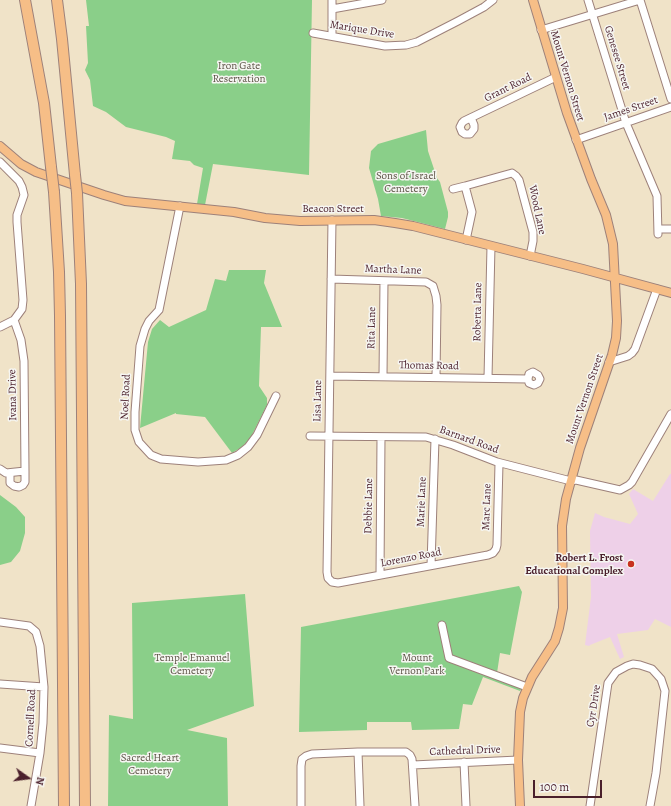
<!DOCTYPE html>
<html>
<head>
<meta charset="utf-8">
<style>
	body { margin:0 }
	#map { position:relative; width:671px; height:806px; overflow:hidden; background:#f0e3c8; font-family:Alegreya,serif }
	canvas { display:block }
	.north { position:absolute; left:8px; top:758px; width:40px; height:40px; -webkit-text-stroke:3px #f6f6f2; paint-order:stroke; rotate:104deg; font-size:11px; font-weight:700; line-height:16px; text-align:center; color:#4a1f2b }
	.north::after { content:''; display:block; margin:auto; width:14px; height:18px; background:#4a1f2b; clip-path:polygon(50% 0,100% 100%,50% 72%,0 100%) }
	.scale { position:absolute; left:533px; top:780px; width:69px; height:18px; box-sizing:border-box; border:2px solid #4a1f2b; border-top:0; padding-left:5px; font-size:12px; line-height:14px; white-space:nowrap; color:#4a1f2b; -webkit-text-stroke:3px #f6f6f2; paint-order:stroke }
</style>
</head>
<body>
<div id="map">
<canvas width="671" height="806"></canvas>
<div class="north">N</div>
<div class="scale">100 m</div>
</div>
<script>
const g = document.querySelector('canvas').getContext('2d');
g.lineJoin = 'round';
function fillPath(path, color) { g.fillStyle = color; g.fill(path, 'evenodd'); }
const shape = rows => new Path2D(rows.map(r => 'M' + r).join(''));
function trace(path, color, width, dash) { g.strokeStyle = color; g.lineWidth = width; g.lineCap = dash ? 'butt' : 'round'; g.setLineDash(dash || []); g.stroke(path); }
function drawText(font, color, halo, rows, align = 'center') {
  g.font = font + ' Alegreya,serif'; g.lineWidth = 3; g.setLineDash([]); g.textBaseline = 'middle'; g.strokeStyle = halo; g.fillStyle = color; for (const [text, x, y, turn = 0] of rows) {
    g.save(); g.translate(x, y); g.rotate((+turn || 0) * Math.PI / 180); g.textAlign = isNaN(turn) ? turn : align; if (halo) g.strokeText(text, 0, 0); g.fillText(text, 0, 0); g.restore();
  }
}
fillPath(shape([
	[670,474,671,474,671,627,655,619,648,630,617,634,624,657,620,659,610,637,590,645,589,646,585,645,591,597,590,531,595,513,604,517,630,524,638,514,629,494,633,489,653,501]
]), '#eed0e8');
fillPath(shape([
	[86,0,312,0,309,175,213,164,205,205,197,204,203,168,194,165,190,161,172,159,175,141,166,137,126,127,106,112,93,106,90,80,85,70,88,63,86,26,89,26],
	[426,130,428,151,437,178,440,182,448,212,448,217,445,229,402,218,381,216,378,199,369,168,371,151,378,144],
	[229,270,266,270,264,283,282,327,261,327,259,386,267,398,267,405,251,437,242,447,232,453,205,417,176,414,176,413,140,428,148,342,152,329,160,320,169,327,206,310,215,279,226,281],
	[0,495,16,507,25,517,25,533,20,551,11,562,0,565],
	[519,586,522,592,510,655,500,653,497,673,525,682,520,691,483,677,472,705,463,704,459,729,412,730,411,722,367,722,367,730,299,732,301,627],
	[245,594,254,706,187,730,227,738,228,806,108,806,109,715,133,719,132,603]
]), '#8acf89');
const minor = shape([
	[588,0,626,123,657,196,658,234],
	[332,9,382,0],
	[541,30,640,0,671,99],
	[313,33,385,46,406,45,417,42,458,21,484,7,493,0],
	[332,36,332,0],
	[471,118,474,125,474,129,470,134,465,134,462,132,460,127,462,123,464,121,556,77],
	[576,140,671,107],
	[0,162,19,181,22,187,24,195,17,215,17,222,23,300,22,309,14,320,0,327],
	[453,189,465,186],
	[180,206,159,310,149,321,145,329,140,346,135,412,135,430,139,442,151,455,161,459,198,462,226,460,238,455,248,447,257,435,276,396],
	[332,220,327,572,328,578,332,582,338,583,488,555,493,553,496,549,497,545,499,463],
	[658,229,671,229],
	[466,240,472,212,465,186,512,173,516,176,519,180,533,232,533,241,530,256],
	[331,279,426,282,433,286,436,296,437,305,436,377],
	[609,362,628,356,632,353,635,349,657,289],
	[330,376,528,379,529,374,533,372,538,375,540,379,538,383,534,385,529,383,528,379],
	[383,376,384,281],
	[488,378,491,246],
	[310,436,426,437,453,445,497,462,571,481,576,480,620,490,629,485,632,482,671,414],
	[0,469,6,473,25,471,24,361,21,340,14,320],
	[10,473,10,483,14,486,19,487,23,485,25,482,25,471],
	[431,565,435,439],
	[380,575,381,437],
	[0,622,29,626,36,632,40,646,44,687,43,723,40,753,31,806],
	[442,625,449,658,527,687],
	[0,684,44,687],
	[0,748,40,753],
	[464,762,466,806],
	[413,765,518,760],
	[301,806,301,766,302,759,306,756,312,754,358,752],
	[360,806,358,752,406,752,410,755,412,759,415,806],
	[590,806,608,683,616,672,627,666,633,664,640,665,652,669,661,679,665,691,656,773,650,806]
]);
const major = shape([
	[0,146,21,164,36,172,104,195,125,201,234,212,265,218,300,221,374,220,395,223,413,226,583,269,671,293],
	[520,806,518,760,520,712,523,698,532,677,555,641,559,628,563,608,562,526,566,499,580,448,612,355,616,338,617,321,613,244,606,215,591,179,567,113,533,0]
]);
const highway = shape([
	[25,0,44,103,51,167],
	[57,0,62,39,75,175],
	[54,192,59,272,60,316,64,806],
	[77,193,81,284,85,806]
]);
trace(minor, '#9d817a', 9);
trace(major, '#9d817a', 10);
trace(highway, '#9d817a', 12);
trace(minor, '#fff', 7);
trace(major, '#f6be87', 8);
trace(highway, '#f6be87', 10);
const highwayBridge = shape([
	[51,167,54,192],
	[75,175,77,193]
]);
trace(highwayBridge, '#9d817a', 12, []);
trace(highwayBridge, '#f6be87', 10);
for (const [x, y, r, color] of [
	[631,564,4,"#c8321e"]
]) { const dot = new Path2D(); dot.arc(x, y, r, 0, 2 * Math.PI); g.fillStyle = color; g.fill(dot); trace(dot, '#f6f6f2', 1.5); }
drawText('11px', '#4a1f2b', '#f6f6f2', [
	["Marique Drive",362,30,9],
	["Genesee Street",617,58,73],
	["Mount Vernon Street",567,76,73],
	["Grant Road",508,88,-26],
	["James Street",631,109,-19],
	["Beacon Street",333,209],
	["Wood Lane",537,210,78],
	["Martha Lane",393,270,2],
	["Roberta Lane",478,312,-89],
	["Rita Lane",372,328,-89],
	["Thomas Road",429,366,1],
	["Ivana Drive",13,395,-91],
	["Noel Road",126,397,-87],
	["Mount Vernon Street",585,399,-71],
	["Lisa Lane",318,401,-89],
	["Barnard Road",469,440,20],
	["Marie Lane",422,502,-88],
	["Debbie Lane",369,506,-89],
	["Marc Lane",487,507,-88],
	["Lorenzo Road",411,558,-11],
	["Cyr Drive",594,706,-81],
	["Cornell Road",31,718,-87],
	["Cathedral Drive",465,751,-2]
]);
drawText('11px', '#5d5447', '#f6f6f2', [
	["Iron Gate",239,66],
	["Reservation",239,79],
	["Sons of Israel",406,176],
	["Cemetery",406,189],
	["Temple Emanuel",192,658],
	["Cemetery",192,671],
	["Mount",417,658],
	["Vernon Park",417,671],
	["Sacred Heart",150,758],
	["Cemetery",150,771]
]);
drawText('bold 11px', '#4a1f2b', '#f6f6f2', [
	["Robert L. Frost",623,558],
	["Educational Complex",623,571]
], 'right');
</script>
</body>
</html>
